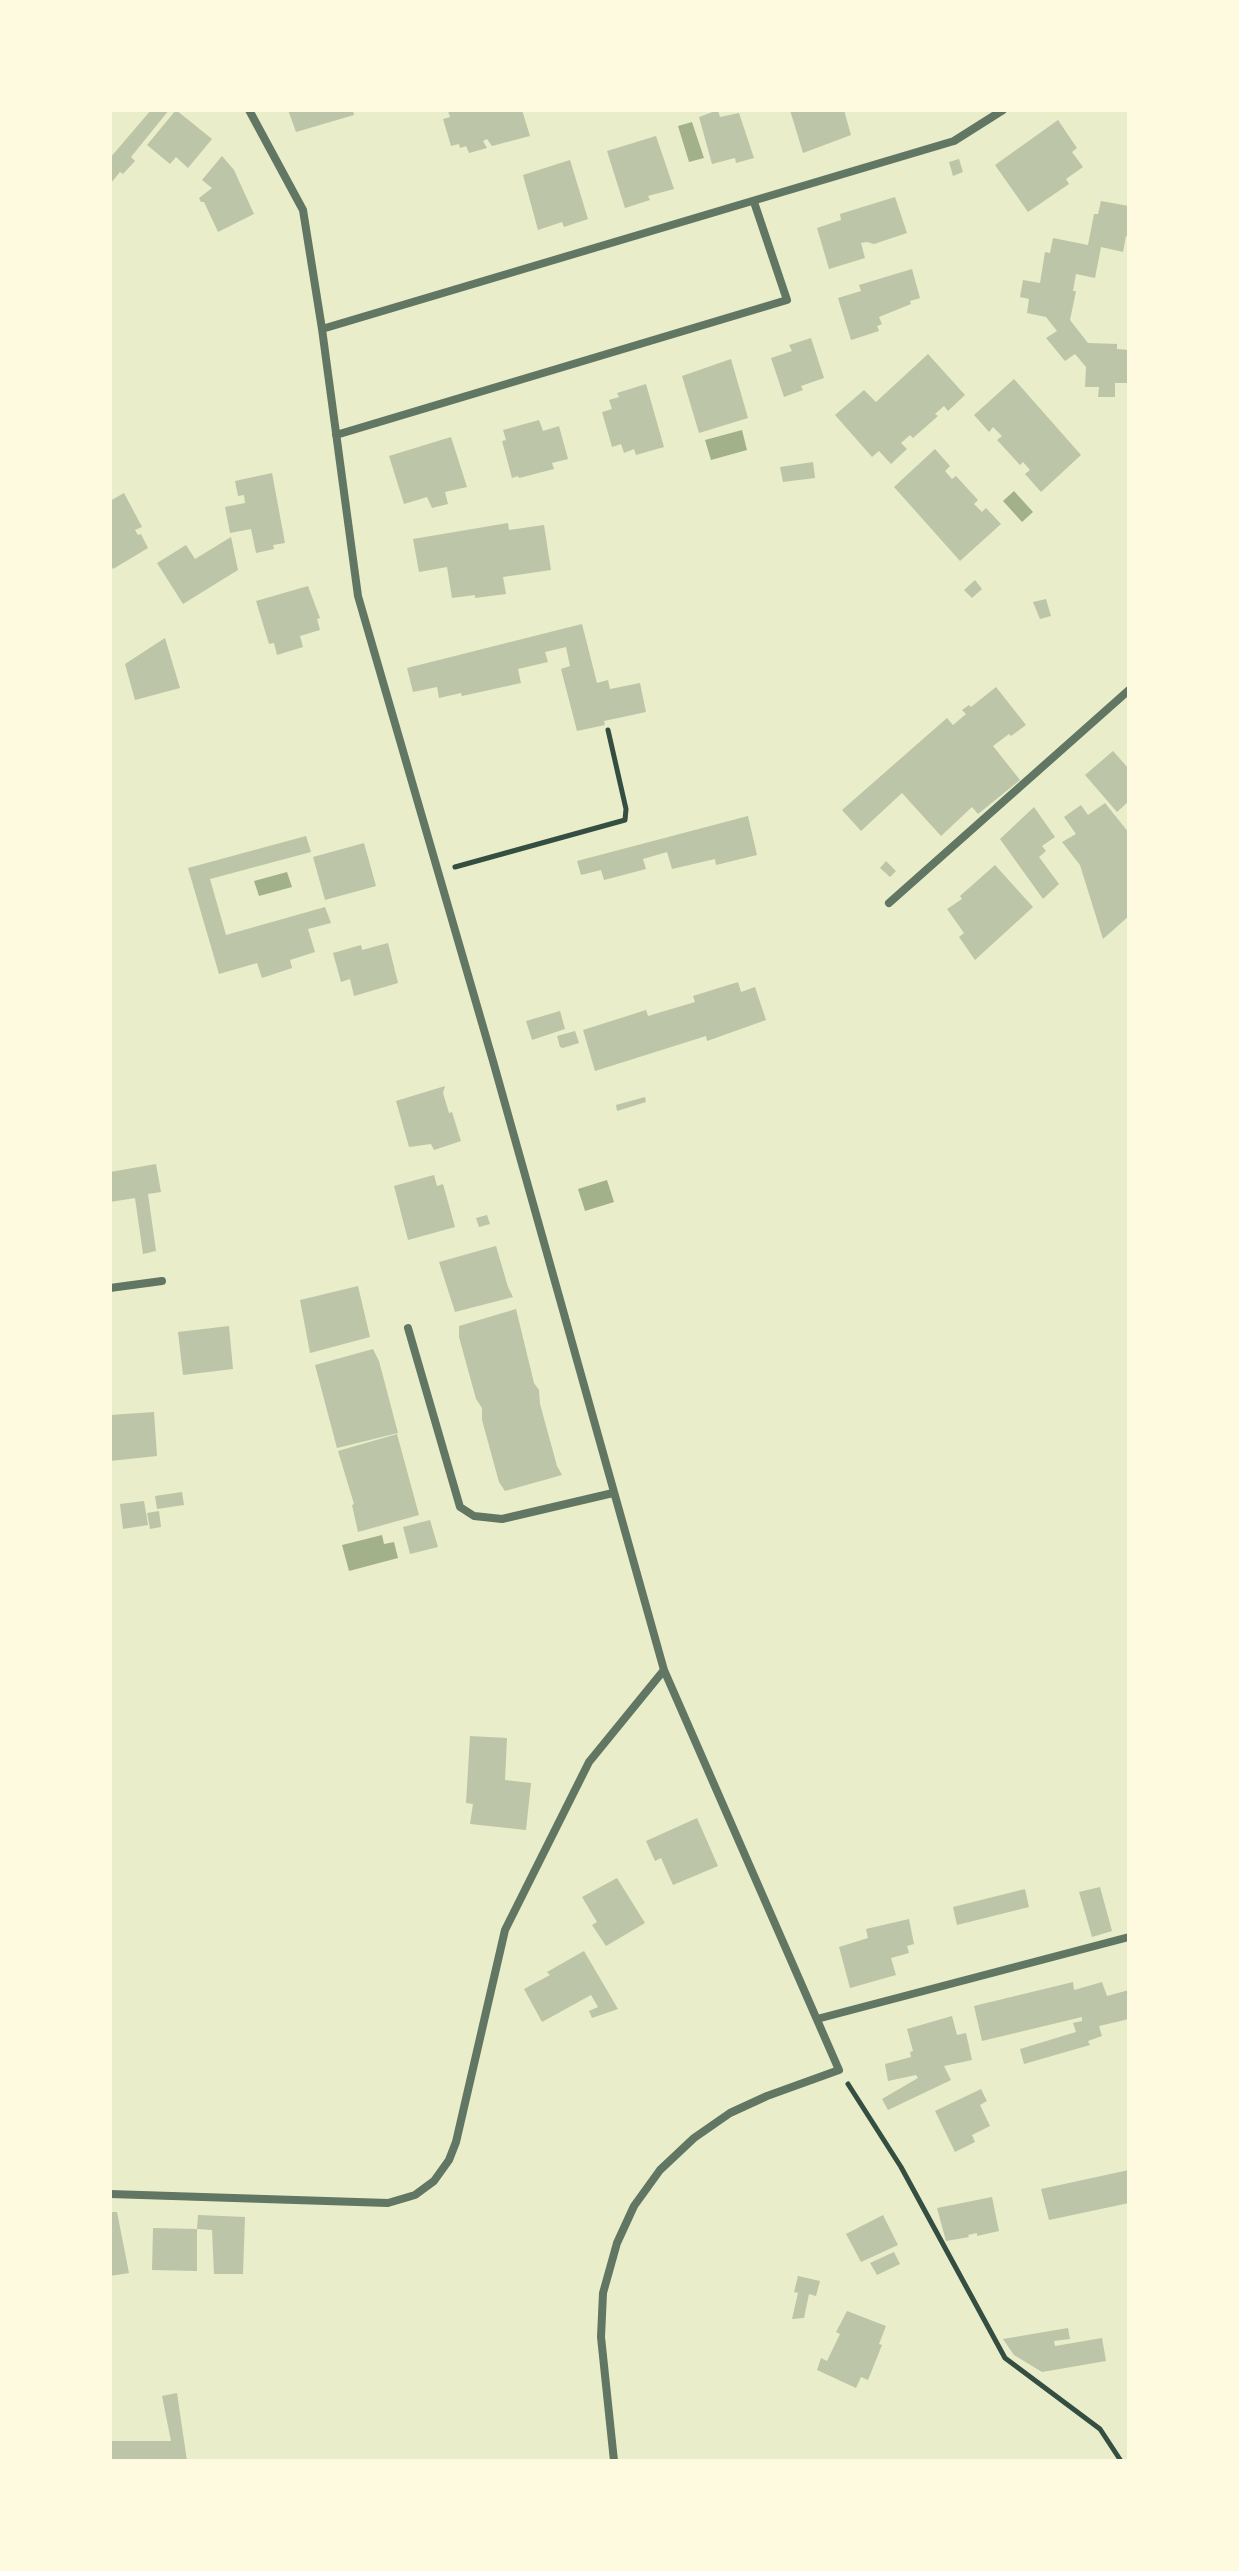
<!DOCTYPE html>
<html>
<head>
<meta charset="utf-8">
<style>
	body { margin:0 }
	#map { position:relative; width:1239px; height:2571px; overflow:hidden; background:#e9edc9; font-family:"PT Sans Narrow",sans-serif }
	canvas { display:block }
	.frame { position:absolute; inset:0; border:112px solid #fefae0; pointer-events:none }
</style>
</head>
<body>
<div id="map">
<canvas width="1239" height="2571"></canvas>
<div class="frame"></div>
</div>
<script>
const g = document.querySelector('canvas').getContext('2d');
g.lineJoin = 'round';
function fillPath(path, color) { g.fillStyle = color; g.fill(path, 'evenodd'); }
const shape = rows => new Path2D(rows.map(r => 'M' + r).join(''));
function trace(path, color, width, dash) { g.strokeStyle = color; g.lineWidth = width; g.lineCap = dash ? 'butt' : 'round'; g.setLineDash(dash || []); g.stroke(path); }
fillPath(shape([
	[692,122,704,158,689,162,678,126],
	[742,430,747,450,711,460,705,440],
	[1014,491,1033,512,1022,522,1003,501],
	[287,872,292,887,259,896,254,881],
	[607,1180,614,1202,585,1211,578,1189],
	[382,1535,384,1544,394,1542,398,1558,349,1571,342,1545]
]), '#a3b18a');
fillPath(shape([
	[151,110,169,110,131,157,135,161,123,174,120,172,110,184,110,158],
	[176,110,212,139,188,168,176,157,170,164,147,145],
	[288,110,353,110,354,115,296,132],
	[451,110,522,110,530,136,492,146,487,139,483,141,487,148,469,153,466,146,460,148,459,144,451,146,443,119,450,117,448,111],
	[718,110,720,117,739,113,754,158,736,163,735,158,712,164,699,117],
	[790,110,844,110,851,135,803,153],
	[1058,120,1077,148,1072,152,1083,167,1066,179,1069,184,1028,212,995,165],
	[656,136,674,189,648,196,650,200,625,208,607,151],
	[222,156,234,170,254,214,218,232,204,202,201,202,199,198,212,188,202,180],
	[959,159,963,172,953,176,949,162],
	[570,160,588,219,564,227,562,222,538,230,523,175],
	[895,197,907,233,874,244,867,242,861,243,865,258,829,269,817,228,841,220,840,214],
	[1101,201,1129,206,1129,237,1126,236,1123,252,1101,247,1095,278,1076,274,1073,291,1076,291,1070,320,1088,343,1117,344,1117,349,1129,350,1129,383,1115,383,1115,397,1098,397,1099,387,1085,387,1086,367,1075,354,1065,361,1046,338,1057,331,1046,317,1027,313,1029,299,1020,297,1023,280,1040,283,1045,252,1050,253,1053,238,1088,245,1094,214,1098,214],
	[912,269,920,298,910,301,911,304,879,317,882,324,877,326,879,331,851,340,838,298,861,291,859,285],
	[811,338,824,378,801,386,803,390,784,397,771,358,792,351,789,345],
	[928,354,965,395,948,411,944,406,935,414,938,416,913,438,910,435,901,443,907,449,891,464,879,451,872,457,835,415,864,390,876,402],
	[731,359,748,418,699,433,682,376],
	[1014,379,1081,455,1041,492,1025,474,1030,470,1023,462,1020,465,997,440,1002,436,993,427,989,432,974,415],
	[646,384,664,447,636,455,634,449,624,453,621,444,612,447,602,412,612,409,609,400,619,397,617,393],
	[539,420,543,431,559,426,568,459,552,463,554,469,519,478,518,476,512,478,502,441,506,440,503,430],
	[451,437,467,487,445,492,448,504,432,508,427,497,404,504,389,456],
	[935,449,950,466,945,471,952,479,956,476,978,500,974,504,982,512,986,508,1001,524,960,561,894,487],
	[813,462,815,478,783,482,780,467],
	[272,473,285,543,273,545,274,549,256,553,251,529,230,533,225,507,245,503,244,495,238,496,235,481],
	[124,493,142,527,135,530,138,535,141,534,148,548,113,569,110,564,110,501],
	[508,523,509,530,544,525,551,570,503,577,506,594,475,598,475,595,452,598,447,567,419,572,413,539],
	[231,537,238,570,183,604,157,563,186,545,195,559],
	[975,580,982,589,972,598,964,590],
	[308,586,320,618,317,619,320,630,300,636,303,647,277,655,274,643,269,644,256,601],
	[1046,599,1051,616,1040,619,1033,602],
	[582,624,597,683,608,680,610,689,640,683,646,712,604,721,605,725,577,731,561,669,570,666,566,647,545,652,548,662,518,669,521,683,462,696,461,693,439,698,437,687,413,692,407,668],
	[165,638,180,688,135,700,125,664],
	[996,687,1026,725,1011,736,1009,734,993,746,1020,780,978,814,972,807,941,836,902,793,861,831,842,810,947,718,953,725,966,714,962,710,969,705,971,707],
	[1113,751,1129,769,1129,801,1117,812,1085,775],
	[1105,803,1129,833,1129,916,1103,939,1080,865,1062,842,1076,834,1064,817,1081,805,1088,815],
	[1034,807,1055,837,1042,846,1046,851,1039,857,1059,884,1043,899,1000,839],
	[748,816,757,855,716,865,715,859,672,869,667,852,643,859,646,869,604,880,601,870,581,875,577,861],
	[306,836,311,852,210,879,226,935,325,907,331,923,308,929,315,952,290,960,292,968,262,978,257,963,219,974,188,868],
	[364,843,376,886,325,900,313,857],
	[886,861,896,871,890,877,880,868],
	[995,865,1033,907,975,960,959,937,964,933,947,909,962,899,960,896],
	[388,943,398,983,354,996,350,979,341,982,333,953,361,945,362,950],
	[738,982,741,992,755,987,766,1020,707,1041,706,1036,595,1071,583,1030,646,1010,648,1016,695,1002,693,996],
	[560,1011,565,1029,532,1040,526,1021],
	[575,1031,579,1043,563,1048,560,1047,557,1036],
	[445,1086,443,1093,449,1113,452,1112,461,1141,434,1150,431,1144,409,1147,396,1101],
	[645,1097,646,1102,617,1111,616,1105],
	[156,1164,161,1192,148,1194,156,1251,143,1254,135,1198,110,1202,110,1172],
	[434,1175,437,1186,443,1184,455,1227,408,1240,394,1186],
	[487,1215,490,1224,479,1227,476,1218],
	[496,1246,508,1287,513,1297,455,1312,439,1262],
	[358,1286,370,1337,310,1353,300,1300],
	[516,1309,534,1383,539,1390,540,1404,557,1466,562,1475,505,1491,499,1482,482,1420,482,1408,476,1399,459,1337,459,1326],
	[229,1326,233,1369,183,1375,178,1332],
	[373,1349,379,1361,398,1433,337,1448,315,1365],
	[154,1412,157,1456,110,1461,110,1415],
	[397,1434,419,1515,358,1532,352,1505,354,1504,338,1451],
	[182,1492,184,1505,157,1509,155,1496],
	[144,1501,148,1525,123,1529,120,1504],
	[159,1511,161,1527,150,1529,147,1513],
	[430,1520,438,1547,410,1554,403,1527],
	[470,1736,507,1738,505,1780,531,1783,526,1830,470,1824,473,1804,466,1803],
	[697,1818,718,1866,673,1885,661,1858,655,1861,646,1841],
	[617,1878,645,1923,606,1946,592,1925,597,1922,582,1897],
	[1100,1887,1112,1931,1092,1937,1079,1892],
	[1025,1889,1029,1907,957,1925,953,1907],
	[909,1919,914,1944,907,1946,909,1953,891,1958,896,1975,850,1988,839,1947,868,1938,866,1929],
	[584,1951,618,2009,592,2018,589,2011,598,2007,591,1995,542,2022,524,1989,550,1975,547,1972],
	[1073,1982,1074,1990,1102,1982,1107,1996,1129,1990,1129,2019,1099,2026,1102,2036,1088,2041,1090,2045,1024,2064,1020,2049,1076,2032,1073,2023,1082,2021,1082,2017,982,2041,974,2006],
	[952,2016,957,2035,966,2033,972,2060,944,2066,951,2080,888,2110,882,2099,918,2078,916,2075,888,2081,885,2064,911,2057,910,2052,913,2051,907,2029],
	[981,2089,987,2101,980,2105,990,2126,972,2135,975,2142,955,2152,935,2111],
	[1129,2170,1129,2203,1049,2220,1041,2189],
	[992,2197,999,2231,977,2236,977,2233,968,2235,969,2237,946,2241,937,2208],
	[110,2212,117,2212,129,2273,110,2276],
	[198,2215,245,2217,243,2274,214,2274,212,2230,197,2229],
	[883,2215,898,2245,861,2262,846,2234],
	[153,2228,197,2229,197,2271,152,2270],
	[894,2252,900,2264,877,2275,870,2263],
	[798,2276,820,2281,816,2296,809,2294,804,2318,792,2319,798,2293,794,2292],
	[847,2311,886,2326,879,2344,882,2345,868,2380,861,2377,856,2388,817,2370,821,2358,827,2361,840,2334,836,2332],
	[1068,2328,1070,2339,1054,2341,1055,2346,1102,2338,1106,2361,1042,2372,1014,2355,1003,2339],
	[177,2393,187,2461,110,2461,110,2441,171,2441,162,2396]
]), '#bcc5a7');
trace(shape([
	[455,867,625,820,626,809,608,730],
	[848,2084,901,2167,1005,2358,1100,2429,1121,2461]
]), '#344e41', 5);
trace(shape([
	[249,110,303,210,322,329,358,596,493,1061,664,1670,839,2070,767,2096,730,2113,694,2138,660,2170,634,2206,617,2243,603,2293,601,2337,614,2461],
	[322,329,954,141,1003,110],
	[336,435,787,300,754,202],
	[889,903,1129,690],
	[110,1288,162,1281],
	[408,1328,460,1507,474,1516,502,1519,613,1493],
	[817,2019,1129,1937],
	[110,2194,388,2203,415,2195,434,2181,449,2160,456,2142,505,1930,589,1762,664,1670]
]), '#617663', 8);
</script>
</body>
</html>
